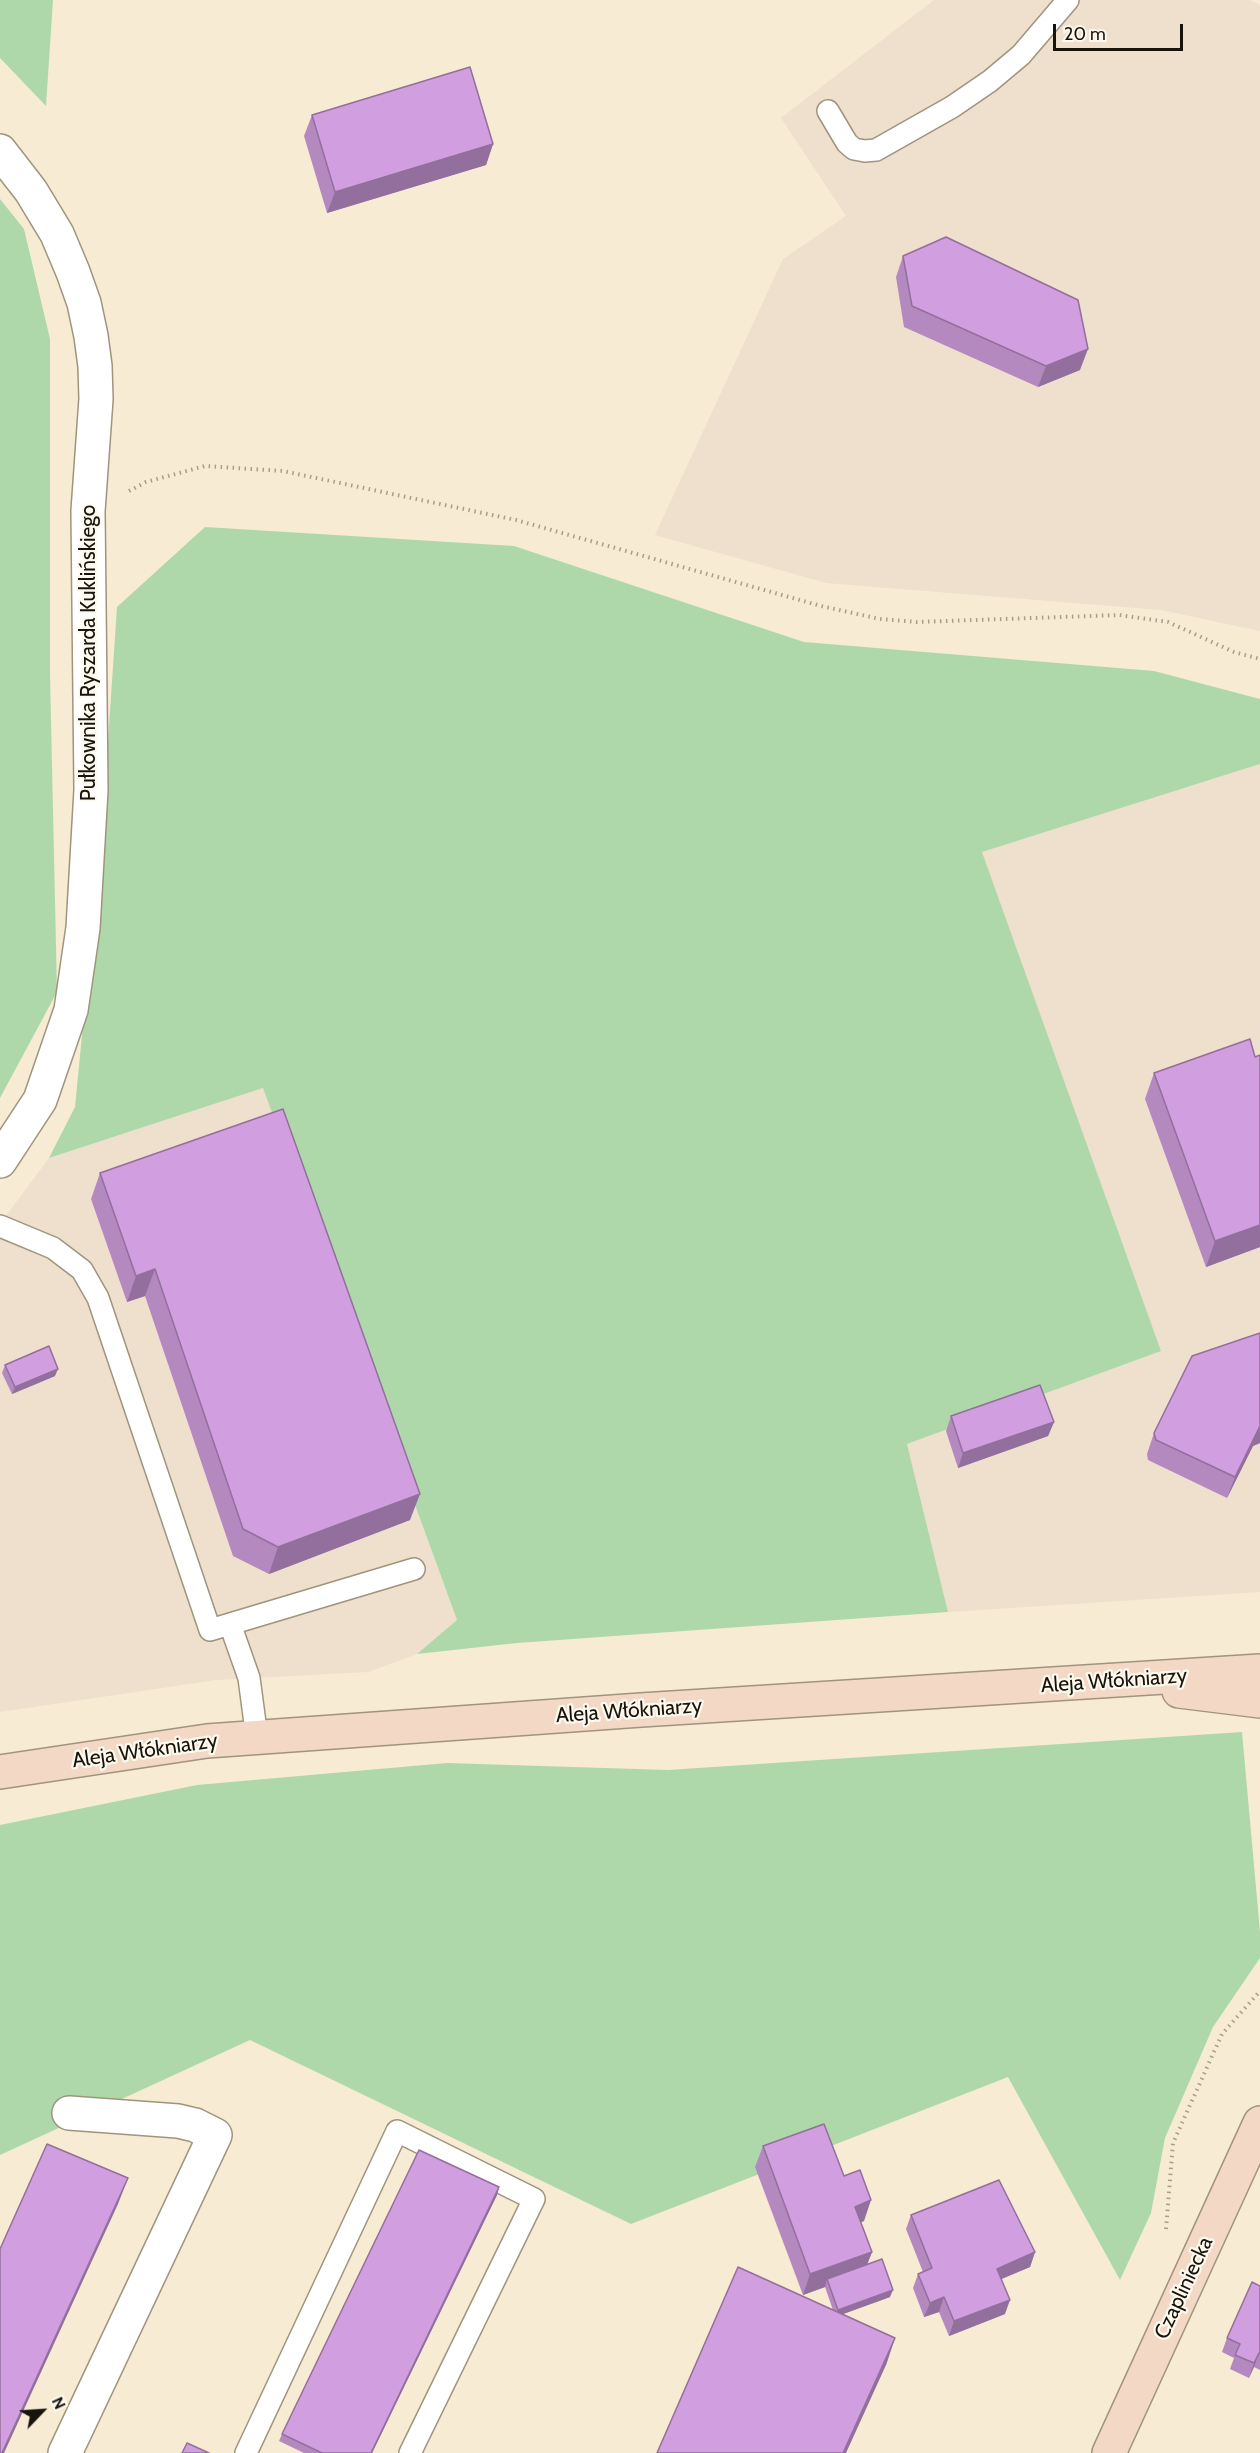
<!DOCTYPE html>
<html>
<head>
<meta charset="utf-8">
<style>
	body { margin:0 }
	#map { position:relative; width:1260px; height:2453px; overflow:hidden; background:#f7ebd3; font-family:Cabin,sans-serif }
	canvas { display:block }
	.north { position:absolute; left:12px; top:2381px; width:60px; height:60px; -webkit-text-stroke:4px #fdf9ef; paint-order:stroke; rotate:65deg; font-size:16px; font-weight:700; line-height:24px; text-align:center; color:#18140b }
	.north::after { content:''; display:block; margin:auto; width:21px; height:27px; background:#18140b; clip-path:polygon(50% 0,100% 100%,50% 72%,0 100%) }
	.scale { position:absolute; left:1053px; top:24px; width:130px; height:27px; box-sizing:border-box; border:3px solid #18140b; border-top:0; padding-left:8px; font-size:18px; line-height:21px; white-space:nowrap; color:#18140b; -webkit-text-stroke:4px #fdf9ef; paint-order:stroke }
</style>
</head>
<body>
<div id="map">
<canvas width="1260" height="2453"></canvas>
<div class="north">N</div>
<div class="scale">20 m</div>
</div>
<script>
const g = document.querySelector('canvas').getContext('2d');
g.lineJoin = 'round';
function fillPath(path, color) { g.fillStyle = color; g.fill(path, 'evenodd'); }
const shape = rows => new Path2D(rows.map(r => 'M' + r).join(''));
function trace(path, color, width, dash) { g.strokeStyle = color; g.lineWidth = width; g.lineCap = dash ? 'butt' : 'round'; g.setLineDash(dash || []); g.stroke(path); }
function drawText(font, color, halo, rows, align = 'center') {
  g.font = font + ' Cabin,sans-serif'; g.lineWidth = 4.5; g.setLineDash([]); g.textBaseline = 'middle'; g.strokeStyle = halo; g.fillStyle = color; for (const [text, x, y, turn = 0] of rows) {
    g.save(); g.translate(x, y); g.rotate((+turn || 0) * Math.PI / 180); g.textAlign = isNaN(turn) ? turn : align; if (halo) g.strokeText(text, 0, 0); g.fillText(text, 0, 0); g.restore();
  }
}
fillPath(shape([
	[934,0,1250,0,1260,5,1260,631,1161,610,826,583,655,535,783,259,846,216,781,118],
	[1260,764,1260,1592,948,1612,907,1444,1161,1351,982,852],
	[263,1088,457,1620,417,1654,368,1672,216,1680,0,1712,0,1224,49,1158]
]), '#efdfcd');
fillPath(shape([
	[0,0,53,0,46,106,0,58],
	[0,199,24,229,50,339,50,675,57,992,0,1098],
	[205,527,514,546,804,642,1154,671,1260,699,1260,764,982,852,1161,1351,907,1444,948,1612,517,1643,417,1654,457,1620,263,1088,49,1158,75,1107,102,830,117,607],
	[1242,1732,1260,1932,1260,1958,1213,2027,1165,2138,1151,2213,1120,2280,1008,2077,631,2224,250,2040,0,2155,0,1825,197,1785,447,1763,668,1770]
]), '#afd8aa');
const lane = shape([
	[828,111,847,143,854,149,865,151,876,150,952,107,990,81,1021,55,1068,0],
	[0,1226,53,1248,82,1270,98,1298,210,1630,414,1569],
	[230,1624,249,1678,257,1738],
	[246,2453,397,2131,534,2199,410,2453]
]);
const street = shape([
	[0,151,31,191,57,234,73,272,84,303,91,336,95,366,96,399,88,511,91,790,83,928,71,1010,40,1100,0,1161],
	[65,2453,215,2135,195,2125,178,2121,69,2113]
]);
const secondary = shape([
	[1179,1691,1260,1701],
	[0,1772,207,1741,641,1710,1260,1671],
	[1109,2453,1260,2123]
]);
trace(lane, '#9f947d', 24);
trace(street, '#9f947d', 36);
trace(secondary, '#9f947d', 36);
trace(shape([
	[129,491,146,482,205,466,283,471,516,520,821,606,880,619,917,622,1119,615,1168,622,1234,652,1260,659],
	[1166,2229,1173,2143,1222,2034,1260,1991]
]), '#a79e8c', 4, [1.5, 4.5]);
trace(lane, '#fff', 21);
trace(street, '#fff', 33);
trace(secondary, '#f3d8c5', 33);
fillPath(shape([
	[312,115,493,144,486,165,327,213,304,136],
	[903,256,1080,370,1038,387,904,327,896,277],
	[1260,1055,1260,1247,1206,1267,1145,1099,1154,1073,1255,1057],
	[100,1173,410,1520,269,1574,233,1556,145,1296,127,1302,91,1199],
	[1260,1333,1260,1443,1253,1446,1227,1498,1148,1460,1147,1454,1154,1433],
	[5,1365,55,1376,12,1394,2,1373],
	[951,1416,1054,1422,1048,1436,958,1468,946,1431],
	[763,2146,844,2176,864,2221,861,2222,872,2252,867,2265,890,2297,843,2314,895,2338,886,2365,833,2310,825,2287,803,2295,755,2167],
	[499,2187,497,2195,372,2453,304,2453,279,2441,282,2434],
	[911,2215,1035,2252,1030,2267,1001,2279,1005,2314,949,2336,939,2312,924,2317,913,2288,918,2274,923,2272,906,2229],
	[1260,2286,1260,2370,1254,2367,1249,2378,1230,2369,1234,2358,1222,2352,1227,2338]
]), '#b489c0');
fillPath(shape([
	[493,144,486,165,327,213,335,192],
	[1088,349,1080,370,1038,387,1046,366],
	[1260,1225,1260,1247,1206,1267,1215,1241],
	[155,1269,145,1296,127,1302,136,1276],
	[58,1369,55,1376,12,1394,15,1387],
	[1054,1422,1048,1436,958,1468,963,1453],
	[1260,1426,1260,1443,1253,1446,1227,1498,1235,1477],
	[420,1494,410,1520,269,1574,278,1547],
	[128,2178,118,2204,4,2453,2,2453],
	[499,2187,497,2195,372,2453,371,2453],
	[871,2200,864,2221,847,2228,855,2207],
	[872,2252,864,2272,827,2279,825,2287,803,2295,810,2274],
	[1035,2252,1030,2267,992,2283,997,2269],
	[893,2290,890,2297,835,2317,838,2310],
	[944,2297,939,2312,924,2317,930,2303],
	[1010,2300,1005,2314,949,2336,954,2321],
	[895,2338,886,2365,846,2453,843,2453],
	[1259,2353,1254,2367,1249,2378,1254,2363]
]), '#926f9c');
const building = shape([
	[470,67,493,144,335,192,312,115,470,67],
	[946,237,1078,300,1088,349,1046,366,912,306,903,256,946,237],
	[1250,1039,1255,1057,1260,1055,1260,1225,1215,1241,1154,1073,1250,1039],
	[283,1109,420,1494,278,1547,243,1529,155,1269,136,1276,100,1173,283,1109],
	[1260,1333,1260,1426,1235,1477,1156,1440,1154,1433,1192,1356,1260,1333],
	[49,1346,58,1369,15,1387,5,1365,49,1346],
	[1040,1385,1054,1422,963,1453,951,1416,1040,1385],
	[824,2124,844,2176,860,2170,871,2200,855,2207,872,2252,810,2274,763,2146,824,2124],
	[47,2144,128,2178,2,2453,0,2453,0,2249,47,2144],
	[419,2150,499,2187,371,2453,322,2453,282,2434,419,2150],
	[999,2180,1035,2252,997,2269,1010,2300,954,2321,944,2297,930,2303,918,2274,932,2268,911,2215,999,2180],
	[882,2259,893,2290,838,2310,827,2279,882,2259],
	[738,2267,895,2338,843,2453,657,2453,738,2267],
	[1252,2282,1260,2286,1260,2353,1259,2353,1254,2363,1235,2355,1240,2344,1227,2338,1252,2282],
	[187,2443,209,2453,182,2453,187,2443]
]);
fillPath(building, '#d19fdf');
trace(building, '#926f9c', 1.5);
drawText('21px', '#18140b', '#fdf9ef', [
	["Pułkownika Ryszarda Kuklińskiego",89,653,-90],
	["Aleja Włókniarzy",1114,1681,-4],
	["Aleja Włókniarzy",629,1711,-4],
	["Aleja Włókniarzy",145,1751,-8],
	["Czapliniecka",1184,2288,-65]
]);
</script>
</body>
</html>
